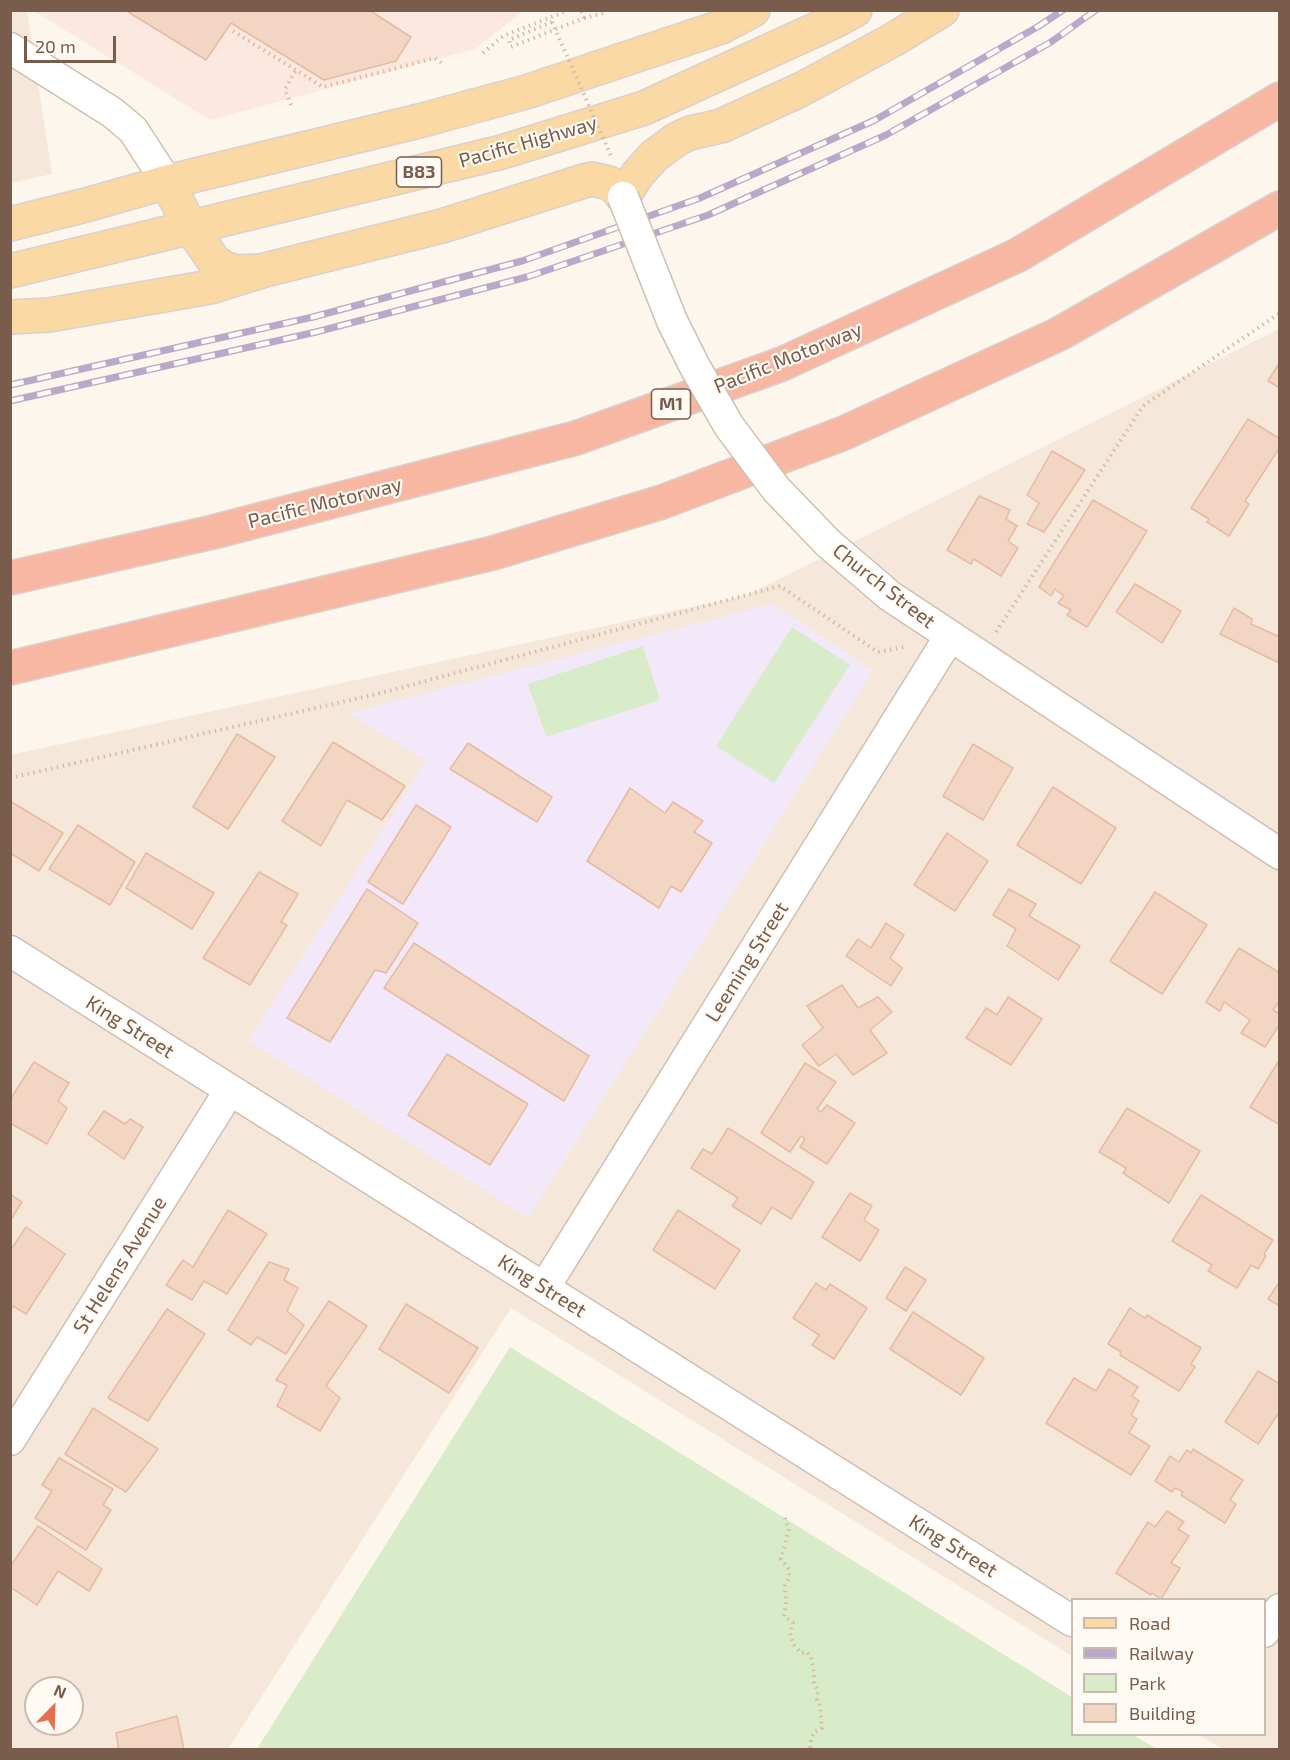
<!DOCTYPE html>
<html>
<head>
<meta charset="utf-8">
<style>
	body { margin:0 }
	#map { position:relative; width:1290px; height:1760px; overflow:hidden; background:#fdf6ec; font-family:"Exo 2",sans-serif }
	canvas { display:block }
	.frame { position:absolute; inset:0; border:12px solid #7a5c4d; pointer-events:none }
	.legend { position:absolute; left:1071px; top:1598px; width:195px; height:138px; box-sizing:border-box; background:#fffaf3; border:2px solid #cabbb1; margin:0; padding:8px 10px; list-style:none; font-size:18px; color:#7a5c4d }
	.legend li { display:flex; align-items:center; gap:12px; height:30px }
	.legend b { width:30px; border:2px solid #cabbb1 }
	.north { position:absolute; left:24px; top:1676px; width:60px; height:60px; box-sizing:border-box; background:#fffaf3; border:2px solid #cabbb1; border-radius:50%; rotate:23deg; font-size:16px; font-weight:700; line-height:24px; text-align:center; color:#7a5c4d }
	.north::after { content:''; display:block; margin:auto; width:21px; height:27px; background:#e76f51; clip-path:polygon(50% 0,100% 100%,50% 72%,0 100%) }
	.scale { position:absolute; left:24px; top:36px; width:92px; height:27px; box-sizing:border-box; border:3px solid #7a5c4d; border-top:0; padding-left:8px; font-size:18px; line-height:21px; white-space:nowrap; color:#7a5c4d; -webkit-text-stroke:4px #fffaf3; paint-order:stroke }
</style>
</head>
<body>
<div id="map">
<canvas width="1290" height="1760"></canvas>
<div class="frame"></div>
<ul class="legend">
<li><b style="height:8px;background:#fbd9a5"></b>Road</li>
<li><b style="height:8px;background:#b9a8c9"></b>Railway</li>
<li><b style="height:16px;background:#d8ecc9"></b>Park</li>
<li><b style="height:16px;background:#f3d5c3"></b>Building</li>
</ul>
<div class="north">N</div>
<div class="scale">20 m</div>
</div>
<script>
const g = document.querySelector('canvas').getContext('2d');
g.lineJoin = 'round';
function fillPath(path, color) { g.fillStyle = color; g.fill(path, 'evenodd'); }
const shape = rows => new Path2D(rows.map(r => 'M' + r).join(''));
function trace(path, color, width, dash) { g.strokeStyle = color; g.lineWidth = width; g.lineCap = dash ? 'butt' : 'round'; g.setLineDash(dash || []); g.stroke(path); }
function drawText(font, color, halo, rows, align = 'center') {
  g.font = font + ' "Exo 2",sans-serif'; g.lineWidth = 4.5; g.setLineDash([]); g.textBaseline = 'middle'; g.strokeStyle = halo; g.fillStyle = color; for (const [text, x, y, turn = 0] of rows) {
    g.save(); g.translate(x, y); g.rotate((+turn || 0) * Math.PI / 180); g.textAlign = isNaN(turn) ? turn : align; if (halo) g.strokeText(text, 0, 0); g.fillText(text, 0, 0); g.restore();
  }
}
fillPath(shape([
	[10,11,27,11,52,174,11,183],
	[1279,329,1279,1749,1223,1749,1199,1735,1264,1734,1264,1600,1072,1600,1072,1656,511,1308,228,1749,11,1749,10,755,747,595],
	[36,1688,72,1688,72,1724,36,1724]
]), '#f5e8da');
fillPath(shape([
	[34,11,523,11,475,49,210,120]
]), '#fde8e0');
fillPath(shape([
	[772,604,873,671,528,1218,249,1041,426,761,349,713]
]), '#f3e8fa');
fillPath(shape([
	[792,627,850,665,774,783,716,746],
	[643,646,660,700,546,737,528,684],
	[510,1347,1072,1697,1072,1734,1133,1735,1157,1749,257,1749]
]), '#d8ecc9');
const building = shape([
	[125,10,369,10,411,37,396,61,324,80,231,23,206,60,125,10],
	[1280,362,1280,388,1268,381,1280,362],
	[1248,419,1280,439,1280,447,1245,501,1249,504,1229,536,1207,522,1209,519,1191,508,1248,419],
	[1052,451,1085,470,1044,532,1027,524,1039,503,1027,495,1052,451],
	[979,496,1010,510,1006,519,1017,526,1008,541,1018,548,1001,576,974,559,971,564,947,550,979,496],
	[1093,500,1147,531,1087,627,1067,615,1071,610,1058,603,1064,596,1055,589,1051,596,1039,587,1093,500],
	[1135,584,1181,611,1162,643,1116,612,1135,584],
	[1234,608,1252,619,1251,624,1280,637,1280,657,1277,662,1220,634,1234,608],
	[237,734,275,757,228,829,193,807,237,734],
	[333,742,405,786,382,820,347,800,321,846,282,821,333,742],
	[468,743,552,797,537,822,450,769,468,743],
	[973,744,1013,768,983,820,943,796,973,744],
	[1053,787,1116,828,1081,884,1017,845,1053,787],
	[630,788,665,813,673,802,703,821,694,832,712,843,681,892,671,886,659,908,587,861,630,788],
	[10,801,63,833,39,871,10,853,10,801],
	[416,805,451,827,403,904,368,882,416,805],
	[78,825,135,862,110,905,49,869,78,825],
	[947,833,988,861,955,911,914,885,947,833],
	[146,853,214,893,192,929,126,888,146,853],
	[259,872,298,894,281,922,287,925,250,985,203,958,259,872],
	[367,889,418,923,386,973,375,970,330,1042,287,1018,367,889],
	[1009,889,1036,904,1029,916,1080,946,1058,980,1007,946,1016,929,993,915,1009,889],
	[1155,892,1207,925,1162,994,1110,961,1155,892],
	[886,923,904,935,890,958,902,968,891,986,846,956,858,939,871,948,886,923],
	[414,943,589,1056,564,1101,384,988,414,943],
	[1239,948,1280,973,1280,1000,1273,1010,1280,1014,1280,1024,1265,1047,1241,1033,1250,1020,1224,1002,1220,1011,1206,1002,1239,948],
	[842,985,858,1008,878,997,892,1012,870,1030,887,1053,853,1075,836,1054,819,1066,802,1045,823,1028,807,1006,842,985],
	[1008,997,1042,1019,1011,1065,966,1038,986,1008,997,1015,1008,997],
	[447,1054,528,1104,490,1165,408,1115,447,1054],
	[1280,1059,1280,1125,1250,1107,1280,1059],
	[34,1062,69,1083,58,1101,67,1108,47,1144,10,1123,10,1100,34,1062],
	[805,1063,836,1082,817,1109,821,1112,827,1105,855,1123,827,1164,800,1147,805,1139,801,1136,790,1152,761,1133,805,1063],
	[1127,1108,1200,1151,1169,1203,1123,1173,1126,1168,1099,1152,1127,1108],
	[104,1111,125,1124,130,1119,143,1127,124,1159,88,1134,104,1111],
	[728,1128,814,1182,791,1219,772,1207,761,1224,732,1206,738,1198,691,1168,703,1149,712,1154,728,1128],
	[850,1193,872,1206,864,1220,879,1230,860,1261,822,1237,850,1193],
	[10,1194,22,1202,10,1221,10,1194],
	[1201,1195,1273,1240,1264,1254,1266,1256,1258,1269,1251,1265,1237,1288,1208,1271,1212,1265,1172,1241,1201,1195],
	[228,1210,267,1234,227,1294,204,1281,192,1300,166,1285,183,1260,193,1267,228,1210],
	[678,1210,740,1250,715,1289,653,1250,678,1210],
	[26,1227,65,1254,26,1314,13,1306,10,1310,10,1251,26,1227],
	[269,1262,289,1269,284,1280,298,1288,287,1311,304,1325,286,1354,257,1337,251,1345,228,1330,269,1262],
	[905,1267,926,1280,906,1311,886,1298,905,1267],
	[1280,1281,1280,1306,1268,1299,1280,1281],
	[816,1283,826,1290,830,1284,867,1308,834,1359,812,1345,819,1335,793,1318,816,1283],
	[329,1301,367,1326,326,1386,340,1398,320,1431,277,1406,287,1385,276,1380,329,1301],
	[406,1304,478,1348,449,1393,379,1349,406,1304],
	[1130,1308,1145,1318,1147,1315,1201,1348,1191,1364,1195,1367,1179,1391,1120,1355,1121,1352,1108,1344,1130,1308],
	[167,1309,205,1334,148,1421,108,1398,167,1309],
	[913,1312,984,1358,961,1395,890,1349,913,1312],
	[1109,1369,1138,1387,1132,1396,1139,1401,1131,1415,1137,1419,1129,1433,1150,1446,1131,1475,1046,1423,1074,1378,1096,1391,1109,1369],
	[1258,1371,1280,1384,1280,1411,1258,1444,1225,1422,1258,1371],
	[93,1408,158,1449,126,1492,65,1454,93,1408],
	[1193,1449,1243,1480,1230,1500,1236,1504,1225,1523,1181,1495,1183,1492,1175,1488,1172,1492,1155,1481,1170,1456,1179,1462,1187,1450,1191,1453,1193,1449],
	[59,1458,113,1489,103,1505,111,1510,86,1550,35,1518,52,1491,42,1485,59,1458],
	[1167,1511,1184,1522,1178,1529,1189,1536,1171,1563,1180,1568,1161,1599,1152,1593,1151,1595,1116,1573,1148,1522,1155,1527,1167,1511],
	[38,1526,102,1569,89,1591,58,1571,37,1605,10,1587,10,1567,38,1526],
	[177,1716,184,1750,119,1750,116,1733,177,1716]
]);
fillPath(building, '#f3d5c3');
trace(building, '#e6bba3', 1.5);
const minor = shape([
	[10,48,113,113,133,130,167,182],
	[828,543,890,596,1280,854],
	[10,951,1072,1621],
	[544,1288,950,636],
	[10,1440,230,1090],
	[1264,1632,1280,1609]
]);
const primary = shape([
	[167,182,191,228,214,261,224,268,235,272,258,271],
	[10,224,86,205,167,182,419,121,526,92,721,27,753,10],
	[10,271,502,152,644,108,837,20,855,10],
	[10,317,49,315,210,287,265,270,442,226,584,181,592,179,609,183,617,189,623,197,637,175,654,156,677,139,690,133,721,126,800,90,891,41,942,10]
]);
const motorway = shape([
	[10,578,213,532,576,438,782,364,1018,255,1280,99],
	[10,668,493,553,662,502,844,433,1059,334,1280,208]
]);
trace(minor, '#d1beb0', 33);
trace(primary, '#dad1cd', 36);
trace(motorway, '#dad1cd', 36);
trace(shape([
	[584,18,607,12],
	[552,22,509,40,511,47,584,18,581,10],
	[233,31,323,87,435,58,443,64],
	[483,53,503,36,569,10],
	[291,105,285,89,296,70],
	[996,632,1143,406,1280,313],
	[10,778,381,693,780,586,878,652,904,647],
	[785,1518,789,1529,781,1559,789,1569,789,1577,785,1586,786,1602,784,1616,793,1623,790,1633,793,1644,801,1653,807,1652,811,1658,814,1672,814,1683,818,1691,817,1700,820,1706,822,1728,814,1732,811,1740,810,1750]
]), '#d9b8a5', 4, [1.5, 4.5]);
trace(minor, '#fff', 30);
trace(primary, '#fbd9a5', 33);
trace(motorway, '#f7b7a3', 33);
const rail = shape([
	[10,385,313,317,522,261,700,198,875,120,1039,26,1063,10],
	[10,401,316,332,527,277,708,215,886,135,1051,42,1096,10]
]);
trace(rail, '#b9a8c9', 7);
trace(rail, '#fffaf3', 4.5, [14]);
const minorBridge = shape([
	[623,197,672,321,695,367,729,426,776,489,828,543]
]);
trace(minorBridge, '#d1beb0', 33, []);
trace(shape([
	[552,22,612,158]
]), '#d9b8a5', 4, [1.5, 4.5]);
trace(minorBridge, '#fff', 30);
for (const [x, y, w] of [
	[419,172,45],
	[671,404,39]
]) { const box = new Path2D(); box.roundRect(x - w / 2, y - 15, w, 30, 4.5); g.fillStyle = '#fffaf3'; g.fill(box); trace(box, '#7a5c4d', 1.5); }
drawText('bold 18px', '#7a5c4d', null, [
	["B83",419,172],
	["M1",671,404]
]);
drawText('20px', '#7a5c4d', '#fffaf3', [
	["Pacific Highway",528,142,-16],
	["Pacific Motorway",788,358,-22],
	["Pacific Motorway",325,503,-14],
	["Church Street",884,586,38],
	["Leeming Street",747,962,-58],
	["King Street",130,1027,32],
	["St Helens Avenue",120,1265,-58],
	["King Street",542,1286,32],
	["King Street",953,1546,32]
]);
</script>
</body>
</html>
